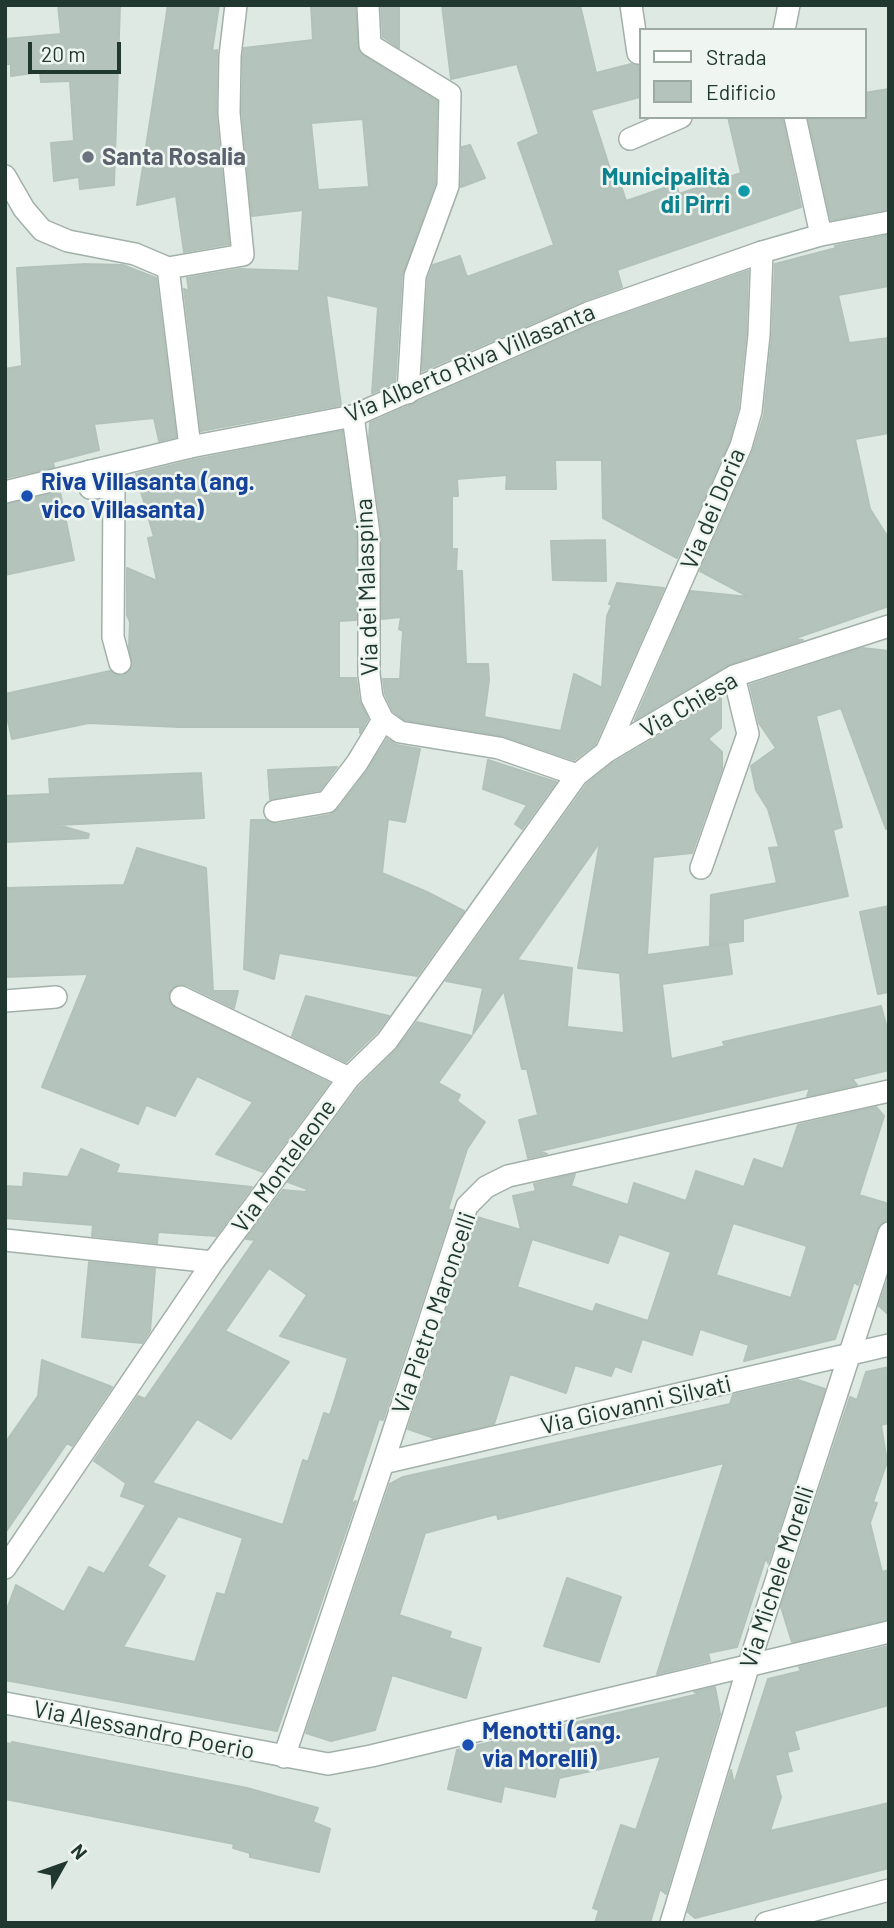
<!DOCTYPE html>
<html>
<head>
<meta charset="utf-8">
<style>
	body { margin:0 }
	#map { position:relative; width:894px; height:1928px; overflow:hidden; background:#dfe9e4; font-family:Barlow,sans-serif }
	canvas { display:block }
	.frame { position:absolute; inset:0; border:7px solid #213830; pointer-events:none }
	.legend { position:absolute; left:639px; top:28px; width:228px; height:91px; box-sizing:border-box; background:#eff6f2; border:2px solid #9daaa4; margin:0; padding:9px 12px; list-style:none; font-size:21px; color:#213830 }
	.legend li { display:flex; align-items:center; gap:14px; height:35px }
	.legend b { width:35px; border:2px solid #9daaa4 }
	.north { position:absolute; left:28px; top:1830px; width:70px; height:70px; -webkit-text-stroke:5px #eff6f2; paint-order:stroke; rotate:50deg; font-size:19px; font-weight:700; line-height:28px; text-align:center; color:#213830 }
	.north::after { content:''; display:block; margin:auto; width:24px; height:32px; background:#213830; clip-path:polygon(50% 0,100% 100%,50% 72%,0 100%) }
	.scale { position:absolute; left:28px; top:42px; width:93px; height:32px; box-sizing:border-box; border:4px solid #213830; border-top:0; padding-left:9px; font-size:21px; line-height:24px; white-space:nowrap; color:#213830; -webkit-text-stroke:5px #eff6f2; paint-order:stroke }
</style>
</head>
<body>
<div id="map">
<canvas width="894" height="1928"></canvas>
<div class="frame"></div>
<ul class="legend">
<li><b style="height:9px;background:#fff"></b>Strada</li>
<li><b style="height:19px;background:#b4c4bc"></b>Edificio</li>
</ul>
<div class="north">N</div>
<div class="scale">20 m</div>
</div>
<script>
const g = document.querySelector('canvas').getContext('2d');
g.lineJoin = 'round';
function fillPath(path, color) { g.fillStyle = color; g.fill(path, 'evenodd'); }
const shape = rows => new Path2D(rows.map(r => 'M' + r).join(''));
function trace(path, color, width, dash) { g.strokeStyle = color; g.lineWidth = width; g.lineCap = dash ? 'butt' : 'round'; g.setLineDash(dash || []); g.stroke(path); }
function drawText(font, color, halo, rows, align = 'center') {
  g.font = font + ' Barlow,sans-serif'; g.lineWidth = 5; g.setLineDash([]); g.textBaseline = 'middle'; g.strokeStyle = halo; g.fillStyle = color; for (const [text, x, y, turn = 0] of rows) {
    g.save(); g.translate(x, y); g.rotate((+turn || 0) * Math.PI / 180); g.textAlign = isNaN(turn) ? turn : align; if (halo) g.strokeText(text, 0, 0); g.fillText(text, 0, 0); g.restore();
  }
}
const building = shape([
	[58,5,120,5,114,185,80,189,79,177,54,181,51,143,74,141,70,81,41,82,40,72,11,76,11,64,5,64,5,39,61,34,58,5],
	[168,5,219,5,212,51,217,50,216,114,229,244,184,252,176,196,137,205,168,5],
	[311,5,355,5,359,52,437,101,435,184,402,275,395,383,372,393,378,307,326,295,341,405,201,431,184,289,189,291,187,278,240,269,299,271,303,210,252,216,242,112,243,57,244,48,313,40,311,5],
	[363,119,369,187,318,190,311,123,363,119],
	[381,5,399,5,399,48,383,37,381,5],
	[442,5,580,5,596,73,631,64,640,66,640,97,591,110,611,172,616,170,626,201,676,184,679,194,741,173,728,117,782,117,801,207,617,270,622,287,583,301,422,371,428,279,433,265,460,256,467,277,554,245,518,143,539,134,517,64,451,79,442,5],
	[889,89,889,209,831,220,808,117,864,117,864,93,889,89],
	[470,145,485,178,461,187,462,147,470,145],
	[889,235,889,286,838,295,849,343,889,338,889,433,855,439,870,509,889,539,889,606,793,639,803,640,730,664,635,720,691,591,749,597,700,571,753,451,764,415,772,336,775,264,836,248,835,246,889,235],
	[86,264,123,265,156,278,176,437,159,441,154,418,94,424,99,450,53,462,54,467,5,478,5,369,22,366,17,268,86,264],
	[748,271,746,334,738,408,729,442,677,558,603,518,602,460,555,460,556,489,506,489,507,475,457,479,458,496,452,496,452,549,457,549,456,571,462,571,466,664,488,664,489,680,484,717,561,731,574,674,602,688,607,616,612,605,609,604,617,583,664,588,595,744,574,760,503,736,405,720,393,711,385,694,383,679,400,679,403,631,399,629,401,617,382,619,382,534,369,439,370,423,593,325,748,271],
	[342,431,356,535,356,620,339,621,339,678,356,678,359,700,368,719,360,733,360,727,179,727,89,723,12,739,5,708,5,694,110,671,116,675,123,676,132,667,129,647,130,622,127,615,127,568,157,581,148,538,154,537,136,474,193,460,342,431],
	[60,492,74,560,5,575,5,505,60,492],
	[605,540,606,581,553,580,551,541,605,540],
	[863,648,889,651,889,828,886,829,841,708,816,716,842,827,833,830,848,896,743,919,743,941,710,945,711,895,777,883,769,848,779,847,768,809,756,790,751,766,776,748,759,723,750,685,863,648],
	[721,699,721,728,708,739,722,752,722,769,692,853,653,857,647,955,728,944,732,974,662,984,671,1059,725,1046,723,1042,881,1006,889,1036,889,1070,852,1079,857,1085,807,1096,810,1088,540,1151,547,1154,528,1158,519,1120,538,1115,527,1069,522,1069,504,991,473,1034,483,988,446,981,587,784,613,763,721,699],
	[600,842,578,968,620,973,624,1033,567,1027,572,968,517,960,600,842],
	[387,739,397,745,420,749,405,822,388,819,382,873,427,892,464,911,417,976,279,953,274,979,244,969,251,820,265,820,277,824,330,815,337,810,367,771,387,739],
	[488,760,556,782,522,829,515,824,527,805,483,789,488,760],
	[337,767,320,790,270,799,268,770,337,767],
	[201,773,204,818,58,825,89,834,88,838,5,842,5,796,50,794,49,779,201,773],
	[137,848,206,868,213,991,238,991,234,1008,187,985,179,984,169,992,171,1005,329,1083,263,1172,216,1154,253,1102,197,1076,175,1116,146,1105,138,1124,42,1087,88,974,5,977,5,888,124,885,137,848],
	[889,906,889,992,878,994,860,912,889,906],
	[306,996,389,1016,377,1032,346,1062,292,1036,306,996],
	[417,1022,472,1036,438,1083,460,1095,457,1101,485,1122,467,1149,448,1209,452,1210,383,1420,379,1419,351,1504,356,1501,277,1731,5,1680,5,1614,16,1585,64,1612,89,1567,104,1574,146,1505,121,1496,126,1483,94,1461,138,1396,145,1399,255,1240,246,1239,283,1190,306,1192,307,1189,288,1182,359,1087,396,1050,417,1022],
	[269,1268,307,1295,280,1336,348,1358,330,1415,324,1413,308,1462,303,1460,283,1525,152,1483,197,1419,231,1439,289,1362,225,1331,269,1268],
	[178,1516,243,1538,225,1595,217,1593,195,1662,123,1647,165,1576,147,1566,178,1516],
	[876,1107,884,1116,859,1195,889,1204,889,1220,881,1223,877,1229,858,1285,854,1282,835,1339,744,1361,749,1345,700,1329,692,1355,642,1339,631,1372,615,1366,611,1376,575,1365,566,1393,510,1374,494,1424,434,1438,408,1429,477,1217,521,1230,513,1196,536,1191,534,1184,575,1174,571,1186,628,1205,634,1183,686,1201,696,1171,744,1187,754,1159,783,1169,798,1125,876,1107],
	[733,1223,807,1246,791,1298,716,1275,733,1223],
	[619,1234,671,1252,648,1321,596,1304,593,1312,517,1287,532,1239,608,1263,619,1234],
	[81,1149,119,1165,116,1173,252,1187,216,1236,158,1232,157,1243,92,1236,93,1225,5,1218,5,1186,23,1187,24,1173,68,1177,81,1149],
	[89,1262,155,1269,150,1331,142,1343,82,1337,89,1262],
	[889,1276,889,1315,879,1306,889,1276],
	[42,1360,112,1387,72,1446,67,1443,5,1533,5,1443,38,1396,42,1360],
	[889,1367,889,1423,881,1425,887,1462,873,1502,877,1503,870,1523,882,1572,889,1570,889,1619,792,1642,781,1607,850,1397,857,1400,866,1372,889,1367],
	[798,1380,825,1389,768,1563,766,1557,737,1647,708,1653,710,1661,657,1674,724,1463,498,1519,497,1514,425,1533,399,1615,451,1632,449,1638,481,1648,466,1698,392,1675,375,1730,331,1741,306,1733,390,1484,403,1477,730,1404,733,1395,798,1380],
	[567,1578,621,1597,599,1662,544,1646,567,1578],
	[889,1646,889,1705,794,1731,799,1749,787,1752,792,1771,775,1775,781,1797,770,1831,889,1803,889,1868,695,1918,688,1912,731,1770,734,1784,768,1679,801,1671,799,1667,889,1646],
	[715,1687,720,1714,666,1894,660,1889,650,1923,595,1923,599,1910,593,1908,621,1825,636,1830,661,1756,559,1778,555,1797,504,1786,501,1802,448,1789,457,1750,699,1694,694,1692,715,1687],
	[12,1742,247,1788,318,1808,313,1822,330,1829,319,1872,250,1857,250,1853,233,1848,234,1844,5,1799,5,1743,11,1744,12,1742]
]);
fillPath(building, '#b4c4bc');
trace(building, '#b2c2ba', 2);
const minor = shape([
	[368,5,370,45,450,94,448,186,415,276,408,393],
	[631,5,638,53,640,53],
	[630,139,681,117],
	[5,176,24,209,42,230,68,241,135,254,168,268],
	[168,268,243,255,229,113,230,56,236,5],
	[168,268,190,447],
	[353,416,369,534,369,674,372,698,383,720,400,732,499,748,577,775],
	[90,471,90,488,114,487,113,637,120,663],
	[606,752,741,446,751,411,759,335,762,252],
	[275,811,327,802,357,763,383,720],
	[701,868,748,734,734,676],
	[181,997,349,1078],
	[5,1001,56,997],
	[5,1240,213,1262],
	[383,1463,889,1345],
	[5,1568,213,1262,349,1078,387,1041,577,775,606,752,734,676,889,626],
	[5,1703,328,1764,371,1756,889,1632],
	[284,1757,383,1463,467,1206,486,1187,508,1176,889,1091],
	[671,1923,749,1664,889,1233],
	[766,1923,889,1890]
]);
const tertiary = shape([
	[784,30,789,5],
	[795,117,821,235],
	[5,492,190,447,353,416,588,313,762,252,821,235,889,222]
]);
trace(minor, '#a2b0aa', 24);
trace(tertiary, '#a2b0aa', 24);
trace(minor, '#fff', 21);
trace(tertiary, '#fff', 21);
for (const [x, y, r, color] of [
	[88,157,7,"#6b7280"],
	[744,191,7,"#0f9aa8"],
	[27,496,7,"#1a4fb4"],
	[468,1745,7,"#1a4fb4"]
]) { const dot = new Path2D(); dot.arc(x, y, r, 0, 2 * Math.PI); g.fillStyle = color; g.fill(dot); trace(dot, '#eff6f2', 2.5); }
drawText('bold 24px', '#5b616d', '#eff6f2', [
	["Santa Rosalia",102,157]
], 'left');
drawText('bold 24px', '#0d838f', '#eff6f2', [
	["Municipalità",730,177],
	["di Pirri",730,205]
], 'right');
drawText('24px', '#213830', '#eff6f2', [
	["Via Alberto Riva Villasanta",470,363,-23],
	["Via dei Doria",713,509,-67],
	["Via dei Malaspina",367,587,-92],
	["Via Chiesa",689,705,-30],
	["Via Monteleone",284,1166,-54],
	["Via Pietro Maroncelli",434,1313,-71],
	["Via Giovanni Silvati",636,1405,-13],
	["Via Michele Morelli",777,1577,-72],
	["Via Alessandro Poerio",144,1730,11]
]);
drawText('bold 24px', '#164399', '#eff6f2', [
	["Riva Villasanta (ang.",41,482],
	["vico Villasanta)",41,510],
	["Menotti (ang.",482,1731],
	["via Morelli)",482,1759]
], 'left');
</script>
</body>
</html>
